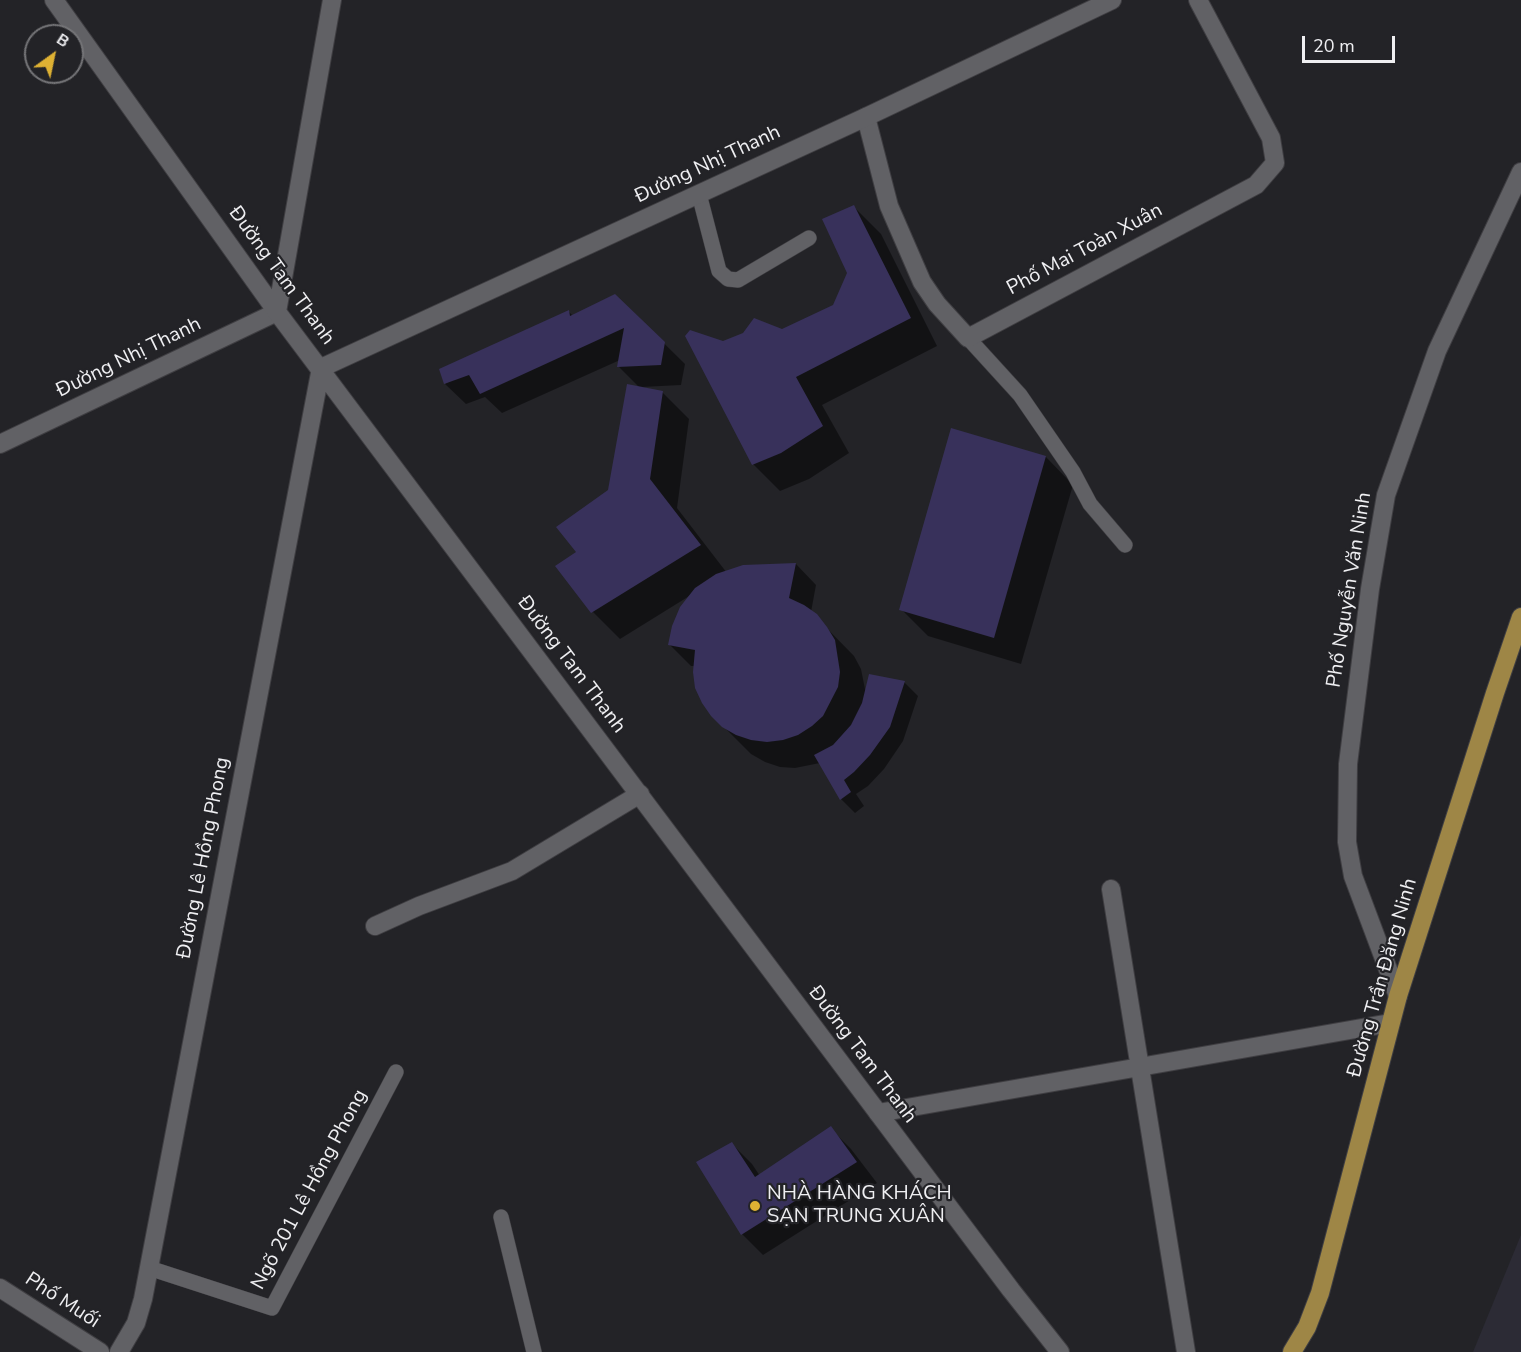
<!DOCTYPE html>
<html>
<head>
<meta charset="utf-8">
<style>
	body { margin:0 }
	#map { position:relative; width:1521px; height:1352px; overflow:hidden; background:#232327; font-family:"Nunito Sans",sans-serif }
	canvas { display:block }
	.north { position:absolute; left:24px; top:24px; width:60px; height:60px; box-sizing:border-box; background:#232327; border:2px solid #757578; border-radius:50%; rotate:33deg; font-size:16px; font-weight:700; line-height:24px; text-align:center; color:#efeff2 }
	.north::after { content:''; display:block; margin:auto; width:21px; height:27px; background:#deb133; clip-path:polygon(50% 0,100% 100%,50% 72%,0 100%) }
	.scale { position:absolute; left:1302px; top:36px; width:93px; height:27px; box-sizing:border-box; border:3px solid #efeff2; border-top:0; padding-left:8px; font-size:18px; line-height:21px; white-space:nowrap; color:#efeff2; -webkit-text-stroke:4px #232327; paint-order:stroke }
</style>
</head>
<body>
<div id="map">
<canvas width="1521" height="1352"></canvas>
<div class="north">B</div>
<div class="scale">20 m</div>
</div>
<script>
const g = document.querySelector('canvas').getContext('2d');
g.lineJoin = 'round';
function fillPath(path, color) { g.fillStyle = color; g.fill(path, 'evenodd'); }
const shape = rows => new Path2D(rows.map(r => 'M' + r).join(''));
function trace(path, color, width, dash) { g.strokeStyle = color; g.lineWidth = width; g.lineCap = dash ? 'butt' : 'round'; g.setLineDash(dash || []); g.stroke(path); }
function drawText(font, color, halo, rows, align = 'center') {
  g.font = font + ' "Nunito Sans",sans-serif'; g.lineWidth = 4.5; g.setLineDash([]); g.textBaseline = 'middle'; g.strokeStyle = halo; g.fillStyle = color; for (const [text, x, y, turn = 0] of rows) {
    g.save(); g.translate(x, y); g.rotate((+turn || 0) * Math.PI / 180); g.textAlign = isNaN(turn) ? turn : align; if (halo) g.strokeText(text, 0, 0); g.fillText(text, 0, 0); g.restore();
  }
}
fillPath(shape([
	[1521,1235,1521,1352,1473,1352]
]), '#2c2b35');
fillPath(shape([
	[854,207,881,234,937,346,822,405,849,453,809,479,780,491,753,464,723,343,782,331,834,306,849,273],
	[615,295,685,364,681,385,642,387,662,392,689,419,677,508,727,573,744,567,796,564,816,585,811,612,854,656,861,669,866,694,904,682,918,696,903,741,884,769,868,786,856,794,864,806,855,813,841,799,820,763,795,768,780,767,765,762,751,754,712,715,695,666,691,666,670,645,691,595,620,639,593,612,578,552,609,491,640,388,619,367,620,360,502,413,485,397,466,404,445,384,569,312,573,316],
	[952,430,1046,457,1073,485,1021,664,928,636,901,609],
	[830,1128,851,1149,877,1183,763,1255,742,1234,731,1143,752,1164,760,1176]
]), '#0007');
fillPath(shape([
	[854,205,911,318,796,377,823,426,781,453,752,465,685,336,690,330,723,341,743,333,754,318,782,329,833,305,847,273,822,219],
	[615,294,665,342,661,365,617,367,624,328,480,394,469,375,444,384,439,369,569,310,570,316],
	[627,384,663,391,650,479,701,545,591,613,555,566,576,552,556,527,608,490],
	[951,428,1046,456,994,638,899,610],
	[796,563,789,598,804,605,817,614,827,627,835,640,840,672,838,687,823,716,812,726,798,735,783,740,767,742,751,740,736,735,722,727,711,716,702,703,695,688,693,672,695,650,668,645,672,626,680,607,695,588,716,574,743,565],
	[869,674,905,681,890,727,870,755,854,772,844,780,851,792,840,800,814,755,833,745,851,725,862,703],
	[831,1126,857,1162,741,1235,696,1162,732,1142,755,1177]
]), '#38315b');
const lane = shape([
	[699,194,719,271,728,279,738,280,809,238],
	[968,338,1020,395,1073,472,1090,504,1125,545],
	[501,1217,534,1352],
	[149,1268,272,1308,396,1072]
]);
const street = shape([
	[866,117,889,206,922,282,937,304,968,338,1256,185,1275,163,1271,138,1198,0],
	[0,444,277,312],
	[1111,889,1186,1352],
	[375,926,419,906,512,871,640,794],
	[1398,996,1353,876,1347,842,1348,764,1370,589,1386,495,1437,351,1521,172],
	[878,1113,1390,1023],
	[0,1288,100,1352]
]);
const secondary = shape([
	[54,0,277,312,1011,1290,1060,1352],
	[277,312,332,0],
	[119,1352,136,1323,143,1299,321,368,866,117,1112,0]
]);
const primary = shape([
	[1292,1352,1307,1327,1320,1293,1398,996,1495,693,1521,617]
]);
trace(lane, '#3f3e42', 16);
trace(street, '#3f3e42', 20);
trace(secondary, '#3f3e42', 20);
trace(primary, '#3f3e42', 20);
trace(lane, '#616165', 15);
trace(street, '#616165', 18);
trace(secondary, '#616165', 18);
trace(primary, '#9e8646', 18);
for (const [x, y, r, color] of [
	[755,1206,6,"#deb133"]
]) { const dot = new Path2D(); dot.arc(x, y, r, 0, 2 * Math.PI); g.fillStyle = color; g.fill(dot); trace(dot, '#232327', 2); }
drawText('20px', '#efeff2', '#232327', [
	["Đường Nhị Thanh",708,165,-25],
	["Phố Mai Toàn Xuân",1085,250,-28],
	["Đường Tam Thanh",281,276,54],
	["Đường Nhị Thanh",129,358,-26],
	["Phố Nguyễn Văn Ninh",1350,590,-81],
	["Đường Tam Thanh",571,665,53],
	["Đường Lê Hồng Phong",204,858,-79],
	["Đường Trần Đăng Ninh",1383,978,-74],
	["Đường Tam Thanh",862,1055,53],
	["Ngõ 201 Lê Hồng Phong",310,1190,-62],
	["Phố Muối",62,1301,33]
]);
drawText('20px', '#efeff2', '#232327', [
	["NHÀ HÀNG KHÁCH",767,1194],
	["SẠN TRUNG XUÂN",767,1217]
], 'left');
</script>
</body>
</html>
